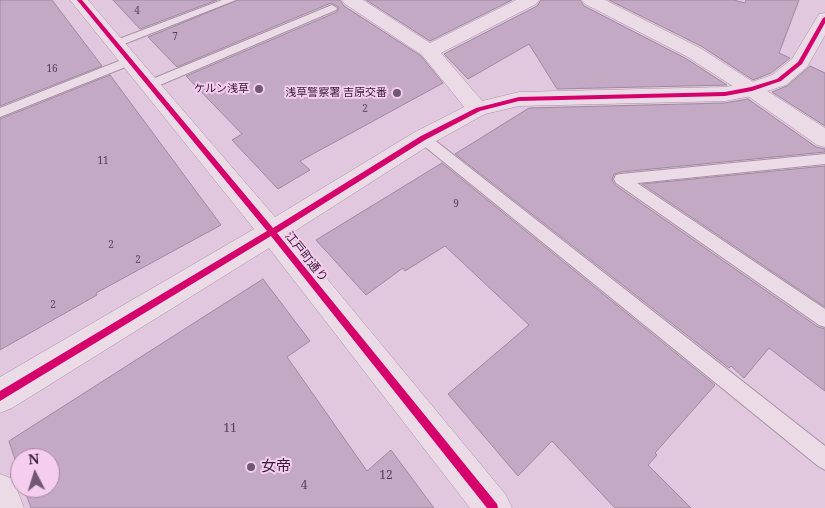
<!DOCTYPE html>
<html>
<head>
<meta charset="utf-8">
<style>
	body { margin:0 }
	#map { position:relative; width:825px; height:508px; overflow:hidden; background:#e2c8de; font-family:"Noto Serif",serif }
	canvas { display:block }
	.north { position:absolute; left:10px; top:448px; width:50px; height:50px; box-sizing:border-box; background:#f5cded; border:1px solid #a886a3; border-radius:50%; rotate:355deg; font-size:14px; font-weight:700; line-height:20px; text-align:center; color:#341b35 }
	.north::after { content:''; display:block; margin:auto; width:18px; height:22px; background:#715870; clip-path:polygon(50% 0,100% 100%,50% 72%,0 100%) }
</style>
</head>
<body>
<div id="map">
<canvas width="825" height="508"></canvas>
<div class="north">N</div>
</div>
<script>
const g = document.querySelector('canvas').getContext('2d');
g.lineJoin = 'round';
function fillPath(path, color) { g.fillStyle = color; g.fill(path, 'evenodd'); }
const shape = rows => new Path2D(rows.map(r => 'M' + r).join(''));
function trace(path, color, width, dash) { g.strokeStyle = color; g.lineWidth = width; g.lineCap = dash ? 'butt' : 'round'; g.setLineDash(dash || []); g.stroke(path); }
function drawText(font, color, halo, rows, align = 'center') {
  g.font = font + ' "Noto Serif","Noto Sans JP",serif'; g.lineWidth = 4; g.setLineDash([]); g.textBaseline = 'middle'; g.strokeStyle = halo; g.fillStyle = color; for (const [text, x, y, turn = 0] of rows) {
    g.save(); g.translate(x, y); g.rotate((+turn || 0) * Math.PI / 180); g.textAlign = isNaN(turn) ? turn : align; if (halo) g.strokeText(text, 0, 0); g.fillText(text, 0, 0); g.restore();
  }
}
const building = shape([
	[0,0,52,0,102,66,0,106,0,0],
	[113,0,217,0,140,29,113,0],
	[238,0,340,0,344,6,421,56,443,83,300,161,310,170,278,189,232,140,242,134,186,76,337,12,339,7,331,3,177,67,148,37,238,0],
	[366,0,512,0,430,41,366,0],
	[541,0,580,0,584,6,685,58,727,85,557,89,529,44,468,79,444,54,537,6,541,0],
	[609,0,734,0,745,3,746,0,799,0,779,53,790,58,771,73,753,80,701,46,609,0],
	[810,66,825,73,825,126,772,92,787,86,810,66],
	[110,75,221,225,96,293,97,295,0,350,0,119,110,75],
	[748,99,816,147,825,149,825,152,621,172,614,174,612,180,615,185,818,327,825,329,825,391,769,348,744,378,731,366,729,368,455,154,529,108,725,103,748,99],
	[442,163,715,385,655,453,657,455,648,465,691,508,615,508,552,441,518,476,448,394,529,325,445,246,405,271,403,268,366,295,316,240,442,163],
	[825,166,825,307,642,184,825,166],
	[263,279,310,341,287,357,367,471,391,450,434,508,31,508,24,488,50,488,50,458,20,458,20,475,9,441,263,279]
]);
fillPath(building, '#c4a9c4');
trace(building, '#a088a0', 1);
const service = shape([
	[222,0,236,0,119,46,115,47,109,44,111,42,222,0],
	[332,5,337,8,336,10,153,88,145,88,143,85,145,82,332,5],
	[129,57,135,61,133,64,0,117,0,108,129,57],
	[423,133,428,135,825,446,825,470,818,466,418,141,416,138,418,135,423,133],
	[825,154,825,164,637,183,825,309,825,327,819,325,616,183,614,179,616,175,621,174,825,154]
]);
const minor = shape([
	[342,0,363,0,430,43,516,0,539,0,536,4,441,53,489,109,486,114,478,116,470,114,422,55,345,4,342,0],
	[582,0,605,0,700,48,825,128,825,147,817,145,745,94,686,56,585,4,582,0],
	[0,474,13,479,24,508,0,508,0,474]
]);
const tertiary = shape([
	[70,0,88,0,275,217,415,132,470,104,519,92,725,87,749,83,772,75,792,59,819,14,825,13,825,35,807,67,786,85,752,96,725,101,519,106,485,114,431,144,290,234,506,495,512,508,470,508,269,248,12,408,0,413,0,377,254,229,70,0]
]);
trace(service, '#a792a5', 2);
trace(minor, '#a792a5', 1);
trace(tertiary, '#a792a5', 1);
fillPath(service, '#eadbe7');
fillPath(minor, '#eadbe7');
fillPath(tertiary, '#eadbe7');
fillPath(shape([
	[77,0,82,0,273,228,421,136,476,108,519,97,725,92,751,87,777,79,798,62,823,18,825,17,825,23,802,64,781,81,752,91,725,96,519,101,480,111,425,140,277,233,497,504,498,508,487,508,271,236,0,401,0,391,267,231,77,0]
]), '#d6006c');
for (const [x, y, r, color] of [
	[259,89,5,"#715870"],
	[397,93,5,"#715870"],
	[251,467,5,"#715870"]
]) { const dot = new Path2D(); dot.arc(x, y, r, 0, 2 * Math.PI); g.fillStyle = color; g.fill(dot); trace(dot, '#f5cded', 2); }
drawText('10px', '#583e59', null, [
	["4",137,11],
	["7",175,37],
	["16",52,69],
	["2",365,109],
	["11",103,161],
	["9",456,204],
	["2",111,245],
	["2",138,260],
	["2",53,305]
]);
drawText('11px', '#341b35', '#f5cded', [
	["ケルン浅草",249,89],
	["浅草警察署 吉原交番",387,93]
], 'right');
drawText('12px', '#341b35', '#f5cded', [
	["江戸町通り",306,257,51]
]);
drawText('12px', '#583e59', null, [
	["11",230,429],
	["12",386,476],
	["4",304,486]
]);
drawText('15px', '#341b35', '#f5cded', [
	["女帝",261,467]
], 'left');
</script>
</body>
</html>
